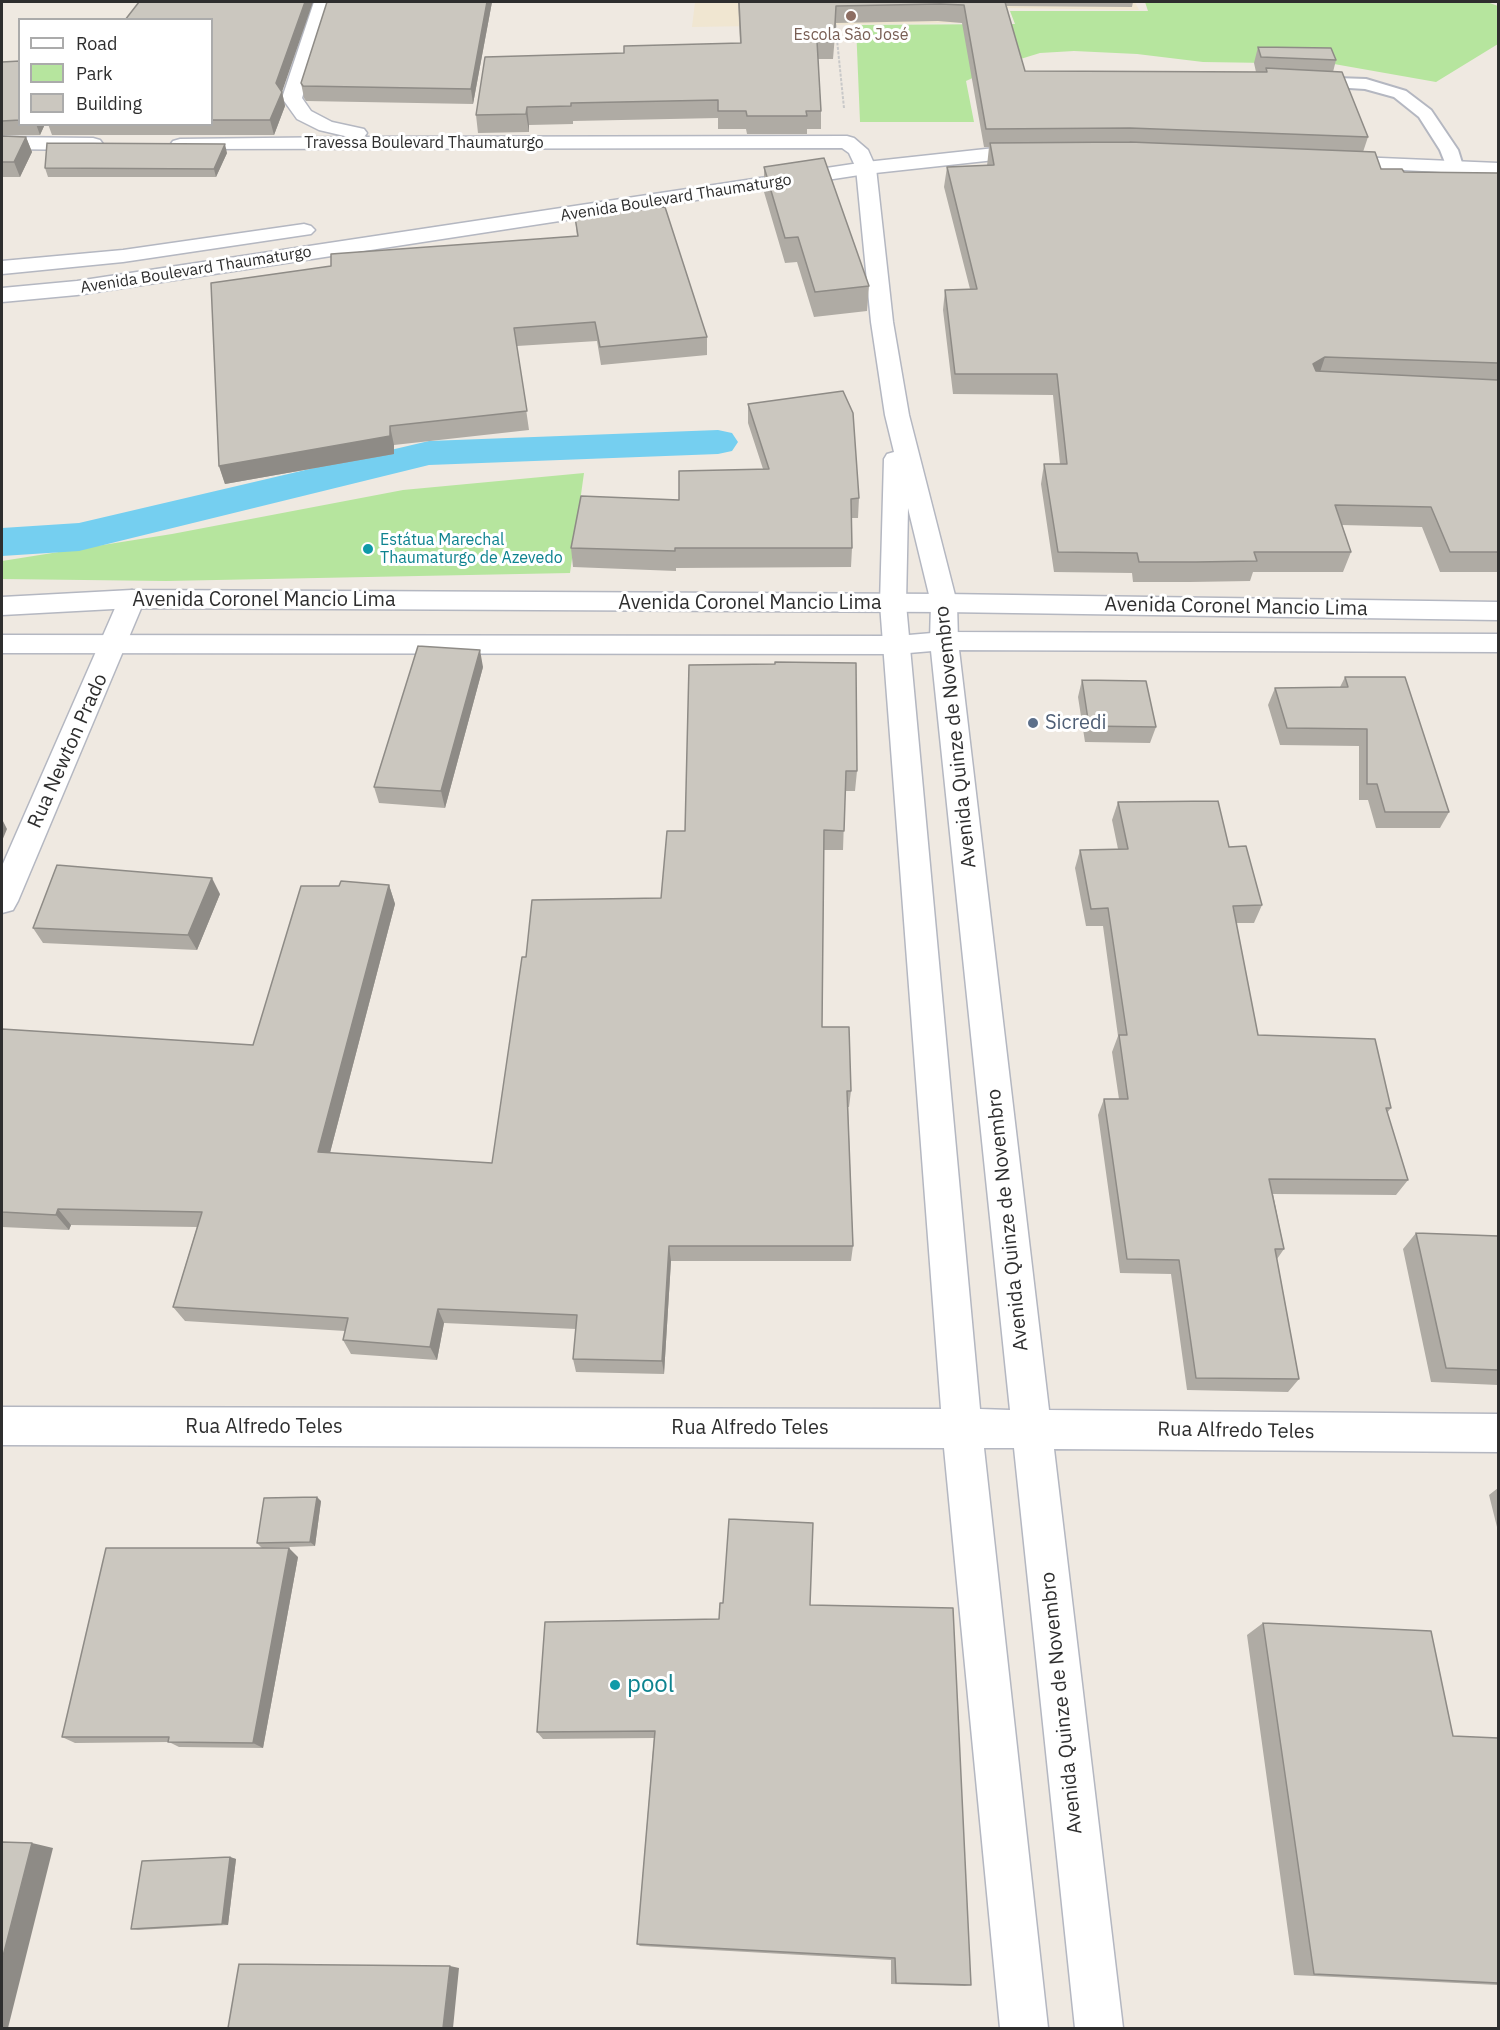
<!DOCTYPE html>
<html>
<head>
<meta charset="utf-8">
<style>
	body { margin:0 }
	#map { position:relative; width:1500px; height:2030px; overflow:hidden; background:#efe9e1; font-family:"IBM Plex Sans",sans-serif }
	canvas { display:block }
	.frame { position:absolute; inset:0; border:3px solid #2e2e2e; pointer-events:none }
	.legend { position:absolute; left:18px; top:18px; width:195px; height:108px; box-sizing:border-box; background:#fff; border:2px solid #ababab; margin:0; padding:8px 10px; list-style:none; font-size:18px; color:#2e2e2e }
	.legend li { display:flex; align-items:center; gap:12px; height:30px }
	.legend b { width:30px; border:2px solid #ababab }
</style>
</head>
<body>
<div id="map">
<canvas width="1500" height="2030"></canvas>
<div class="frame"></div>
<ul class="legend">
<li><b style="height:8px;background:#fff"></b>Road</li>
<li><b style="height:16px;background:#b6e59e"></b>Park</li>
<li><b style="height:16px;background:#cbc7bf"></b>Building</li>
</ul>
</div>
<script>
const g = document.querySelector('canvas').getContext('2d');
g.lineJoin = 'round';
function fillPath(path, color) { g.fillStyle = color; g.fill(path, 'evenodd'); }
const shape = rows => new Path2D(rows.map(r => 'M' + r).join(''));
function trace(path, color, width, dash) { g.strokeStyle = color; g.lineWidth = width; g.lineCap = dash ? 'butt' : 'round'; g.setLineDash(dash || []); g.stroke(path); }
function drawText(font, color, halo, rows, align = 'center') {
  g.font = font + ' "IBM Plex Sans",sans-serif'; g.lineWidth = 6; g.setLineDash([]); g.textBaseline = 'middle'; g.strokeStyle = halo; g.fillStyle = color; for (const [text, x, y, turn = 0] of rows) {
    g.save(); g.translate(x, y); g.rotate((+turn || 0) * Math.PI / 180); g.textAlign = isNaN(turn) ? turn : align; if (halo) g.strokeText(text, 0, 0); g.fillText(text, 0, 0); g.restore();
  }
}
fillPath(shape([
	[695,2,1135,2,1139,10,1007,8,1009,22,692,27]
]), '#f0e6d1');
fillPath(shape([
	[1145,2,1487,2,1498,6,1498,44,1436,82,1334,64,1203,62,1137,54,1074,51,1040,53,1001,65,966,81,974,122,860,122,856,25,1015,24,1010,11,1148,11],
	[584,473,570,573,166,581,2,579,2,561,172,534,403,490]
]), '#b6e59e');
fillPath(shape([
	[718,430,732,433,738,442,732,451,718,454,429,465,79,551,2,556,2,528,79,523,429,441,718,430]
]), '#75cff0');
const lane = shape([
	[1307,77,1366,79,1406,91,1431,110,1458,150,1463,166,1460,170,1448,170,1440,150,1419,117,1394,97,1365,89,1301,85,1299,82,1307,77]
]);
const street = shape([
	[314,2,332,2,302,98,311,111,332,122,364,129,367,133,364,137,847,136,854,138,868,150,876,168,893,322,909,415,957,603,958,641,1049,1410,1498,1414,1498,1452,1054,1449,1123,2028,1075,2028,1014,1448,984,1448,1048,2028,1000,2028,944,1448,2,1445,2,1407,941,1409,880,604,884,459,887,454,894,452,885,415,871,322,856,168,849,153,842,148,173,149,170,145,173,141,180,139,349,137,319,130,297,119,282,98,314,2],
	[908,508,931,603,930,641,1010,1410,980,1409,906,604,908,508],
	[2,137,93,138,100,140,103,144,100,148,93,150,2,149,2,137],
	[132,590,141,593,145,599,18,901,13,910,2,913,2,866,119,599,123,593,132,590]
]);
const secondary = shape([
	[1004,147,1034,148,1041,150,1044,154,1041,158,1034,160,1004,159,866,174,77,295,2,302,2,288,77,281,866,162,1004,147],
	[1334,156,1498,163,1498,175,1327,166,1324,162,1327,158,1334,156],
	[304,224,311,226,315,230,311,234,123,262,2,274,2,261,123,250,304,224],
	[132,590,944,594,1498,602,1498,620,944,612,132,608,2,615,2,597,132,590],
	[944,632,1498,634,1498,652,944,650,897,654,2,653,2,635,897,636,944,632]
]);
trace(lane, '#b4b7c1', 4);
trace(street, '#b4b7c1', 3);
trace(secondary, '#b4b7c1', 3);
trace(shape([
	[835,20,844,108]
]), '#c9c9c9', 2, [3, 1.5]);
fillPath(lane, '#fff');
fillPath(street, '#fff');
fillPath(secondary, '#fff');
fillPath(shape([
	[327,2,492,2,473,104,306,101,304,98,301,83],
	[738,2,1133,2,1132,7,1006,6,1025,71,1256,72,1254,63,1258,47,1336,60,1333,72,1368,137,1363,152,1381,169,1404,172,1498,173,1498,572,1440,572,1422,527,1342,525,1351,552,1343,572,1253,572,1250,581,1190,582,1133,582,1132,573,1054,572,1041,484,1044,464,1060,464,1053,395,953,394,943,310,945,290,970,289,944,187,947,167,987,166,989,147,984,147,962,23,938,21,836,23,833,59,818,59,821,111,821,129,807,129,807,134,747,134,746,129,718,129,718,118,573,121,573,124,529,125,529,132,478,133,476,115,624,53,740,43],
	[212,20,282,92,285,106,274,135,52,135,48,124,212,124],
	[20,61,20,124,45,124,40,135,2,135,2,62],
	[2,136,26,137,32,152,20,177,2,177],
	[227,153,216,177,48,177,45,168],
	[764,167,869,286,867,311,814,317,797,262,785,263,764,192],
	[575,217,707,337,707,355,601,365,597,341,517,346,529,430,394,445,394,454,225,484,219,466,577,236],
	[748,404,859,498,858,518,851,518,852,548,851,567,676,568,676,571,573,567,571,548,679,500,763,469,748,423],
	[689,665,857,771,855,791,845,791,843,850,824,850,822,1027,851,1091,849,1107,848,1107,853,1246,851,1261,671,1261,664,1374,576,1372,573,1359,576,1329,444,1323,437,1360,351,1354,343,1340,345,1331,185,1321,173,1307,197,1227,71,1225,69,1230,2,1227,2,1029,253,1045,339,886,389,885,395,904,330,1153,492,1163,526,957,661,898,685,831],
	[483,667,445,808,379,803,374,787],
	[1345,677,1449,812,1440,828,1376,828,1368,800,1359,800,1359,746,1280,745,1268,705,1275,688,1340,687],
	[1082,680,1156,727,1150,743,1085,742,1078,697],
	[1118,802,1229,847,1262,905,1254,923,1236,923,1258,1035,1391,1108,1387,1113,1408,1180,1396,1195,1273,1194,1284,1249,1277,1259,1299,1379,1288,1392,1187,1390,1171,1274,1120,1273,1098,1115,1104,1099,1119,1099,1112,1052,1118,1036,1103,926,1086,926,1075,868,1080,850,1118,849,1112,820],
	[220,894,197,950,43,943,33,928],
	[1416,1233,1498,1236,1498,1385,1431,1382,1403,1249],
	[1498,1488,1498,1531,1489,1495],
	[321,1501,315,1546,262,1548,257,1543],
	[298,1557,263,1748,179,1747,169,1742,75,1743,62,1737],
	[810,1605,971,1985,965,1986,891,1984,891,1960,640,1946,637,1944,654,1738,543,1739,537,1732,719,1619],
	[1263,1623,1453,1736,1498,1738,1498,1985,1294,1975,1247,1635],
	[230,1857,236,1859,228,1925,138,1930,131,1929]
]), '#afaba4');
fillPath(shape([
	[305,2,313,2,282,92,285,106,274,135,270,120,276,83],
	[487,2,492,2,473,104,471,89],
	[527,107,529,125,529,132,526,114],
	[36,124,45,124,40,135],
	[26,137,32,152,20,177,14,162],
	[225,144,227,153,216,177,214,169],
	[1325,357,1318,378,1313,364],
	[390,426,394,445,394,454,225,484,219,466],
	[480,650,483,667,445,808,441,791],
	[2,819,7,829,2,841],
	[212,878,220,894,197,950,188,935],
	[389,885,395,904,326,1168,318,1152],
	[58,1209,71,1225,69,1230,56,1215],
	[669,1246,671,1261,664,1374,662,1361],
	[438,1309,444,1323,437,1360,430,1347],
	[317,1497,321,1501,315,1546,310,1542],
	[289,1548,298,1557,263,1748,253,1743],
	[32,1843,53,1848,8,2028,2,2028,2,1960],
	[230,1857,236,1859,228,1925,222,1924],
	[450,1966,459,1968,453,2028,443,2028]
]), '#8e8b86');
const building = shape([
	[139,2,305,2,276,83,282,92,270,120,212,120,212,20,125,20,139,2],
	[327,2,487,2,471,89,303,86,301,83,327,2],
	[739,2,1005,2,1025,71,1267,72,1266,68,1342,72,1368,137,1130,128,986,129,964,5,940,4,836,6,834,42,817,41,821,111,806,111,807,116,747,116,746,111,718,111,718,100,571,103,571,106,527,107,526,114,476,115,485,57,624,53,624,46,741,43,739,2],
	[1258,47,1331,48,1336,60,1261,57,1258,47],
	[20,61,20,120,2,121,2,62,20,61],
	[2,136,26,137,14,162,2,162,2,136],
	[1130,142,1375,152,1381,169,1402,169,1404,172,1498,173,1498,363,1325,357,1313,364,1316,371,1498,380,1498,552,1450,552,1431,507,1335,505,1351,552,1254,552,1257,561,1196,562,1139,562,1137,553,1058,552,1044,464,1067,464,1057,374,955,374,945,290,977,289,947,167,994,165,990,143,1130,142],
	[47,143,225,144,214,169,45,168,47,143],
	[824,158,869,286,815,292,798,237,785,238,764,167,824,158],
	[665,207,707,337,600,347,595,322,514,328,527,411,390,426,390,436,219,466,211,283,331,266,331,254,578,236,575,217,665,207],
	[843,391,853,413,859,498,851,499,852,548,675,548,675,551,571,548,581,496,679,500,679,471,769,469,748,404,843,391],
	[418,646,480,650,441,791,374,787,418,646],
	[775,662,856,663,857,771,846,771,844,831,824,830,822,1027,849,1027,851,1091,847,1091,853,1246,669,1246,662,1361,573,1359,577,1315,438,1309,430,1347,343,1340,348,1318,173,1307,202,1212,58,1209,56,1215,2,1212,2,1029,253,1045,301,886,339,886,341,881,389,885,318,1152,492,1163,522,957,526,957,532,900,661,898,667,831,685,831,689,665,775,664,775,662],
	[1345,677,1405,677,1449,812,1385,812,1377,784,1367,784,1367,729,1287,728,1275,688,1348,687,1345,677],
	[1082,680,1146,681,1156,727,1089,726,1082,680],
	[1218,801,1229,847,1246,846,1262,905,1233,906,1258,1035,1375,1039,1391,1108,1386,1108,1408,1180,1269,1179,1284,1249,1275,1249,1299,1379,1196,1378,1179,1260,1127,1259,1104,1099,1128,1099,1119,1035,1127,1035,1108,908,1091,909,1080,850,1128,849,1118,802,1218,801],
	[57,865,212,878,188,935,33,928,57,865],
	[1416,1233,1498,1236,1498,1370,1446,1368,1416,1233],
	[317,1497,310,1542,257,1543,264,1498,317,1497],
	[729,1519,813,1523,810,1605,953,1608,971,1985,896,1983,895,1958,637,1944,655,1731,537,1732,545,1622,719,1619,720,1603,723,1603,729,1519],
	[106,1548,289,1548,253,1743,168,1742,169,1737,62,1737,106,1548],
	[1263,1623,1431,1631,1453,1736,1498,1738,1498,1983,1314,1974,1263,1623],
	[2,1842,32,1843,2,1960,2,1842],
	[230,1857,222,1924,131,1929,142,1861,230,1857],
	[239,1964,450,1966,443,2028,228,2028,239,1964]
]);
fillPath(building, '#cbc7bf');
trace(building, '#8e8b86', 1.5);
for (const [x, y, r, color] of [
	[851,16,6,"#8d6e63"],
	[368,549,6,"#0f9aa8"],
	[1033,723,6,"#5c6f8a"],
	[615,1685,6,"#0f9aa8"]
]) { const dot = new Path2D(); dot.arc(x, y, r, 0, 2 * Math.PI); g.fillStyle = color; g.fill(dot); trace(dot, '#fff', 2); }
drawText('16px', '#785e54', '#fff', [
	["Escola São José",851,35]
]);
drawText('16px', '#2e2e2e', '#fff', [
	["Travessa Boulevard Thaumaturgo",424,143],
	["Avenida Boulevard Thaumaturgo",676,198,-9],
	["Avenida Boulevard Thaumaturgo",196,270,-9]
]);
drawText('16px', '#0d838f', '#fff', [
	["Estátua Marechal",380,540],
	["Thaumaturgo de Azevedo",380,558]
], 'left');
drawText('20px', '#2e2e2e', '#fff', [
	["Avenida Coronel Mancio Lima",264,600],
	["Avenida Coronel Mancio Lima",750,603],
	["Avenida Coronel Mancio Lima",1236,607,1],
	["Avenida Quinze de Novembro",956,737,-96],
	["Rua Newton Prado",68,751,-66],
	["Avenida Quinze de Novembro",1008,1220,-96],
	["Rua Alfredo Teles",264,1427],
	["Rua Alfredo Teles",750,1428],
	["Rua Alfredo Teles",1236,1431,1],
	["Avenida Quinze de Novembro",1062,1703,-96]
]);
drawText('20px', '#4e5e75', '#fff', [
	["Sicredi",1045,723]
], 'left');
drawText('24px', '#0d838f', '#fff', [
	["pool",627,1685]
], 'left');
</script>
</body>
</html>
